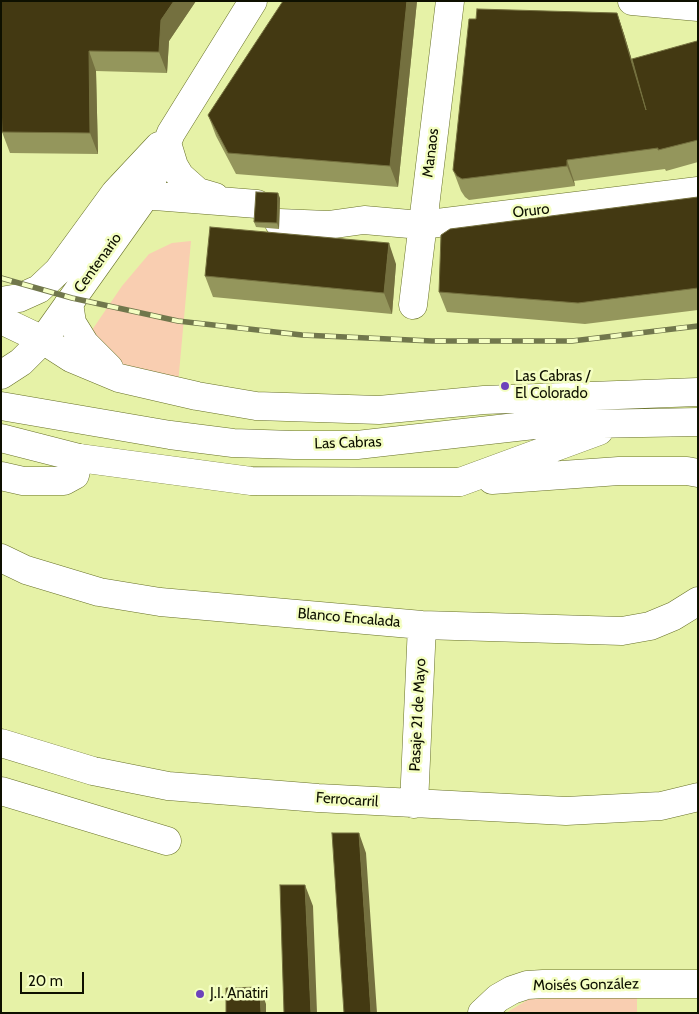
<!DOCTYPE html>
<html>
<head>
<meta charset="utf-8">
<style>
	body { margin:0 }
	#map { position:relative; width:699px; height:1014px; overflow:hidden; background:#e6f2a7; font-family:Cabin,sans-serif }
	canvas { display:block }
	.frame { position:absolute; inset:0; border:2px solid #0e1000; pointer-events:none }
	.scale { position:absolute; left:20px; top:972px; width:64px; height:22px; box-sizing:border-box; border:2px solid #0e1000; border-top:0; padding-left:6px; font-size:15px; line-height:18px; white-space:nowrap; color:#0e1000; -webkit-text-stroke:4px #f4fec2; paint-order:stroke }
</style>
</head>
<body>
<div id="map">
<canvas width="699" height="1014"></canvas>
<div class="frame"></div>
<div class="scale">20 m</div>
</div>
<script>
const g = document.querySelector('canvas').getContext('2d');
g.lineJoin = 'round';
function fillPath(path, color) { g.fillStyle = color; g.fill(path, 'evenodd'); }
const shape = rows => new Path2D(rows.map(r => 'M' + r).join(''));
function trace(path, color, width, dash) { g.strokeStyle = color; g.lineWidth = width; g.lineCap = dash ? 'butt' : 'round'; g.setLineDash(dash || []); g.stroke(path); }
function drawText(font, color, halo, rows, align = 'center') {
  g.font = font + ' Cabin,sans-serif'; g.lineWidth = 5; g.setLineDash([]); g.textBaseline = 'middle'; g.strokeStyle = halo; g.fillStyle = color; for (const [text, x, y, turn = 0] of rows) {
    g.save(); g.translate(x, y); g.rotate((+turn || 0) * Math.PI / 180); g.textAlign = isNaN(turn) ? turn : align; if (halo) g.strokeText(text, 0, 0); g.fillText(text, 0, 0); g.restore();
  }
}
fillPath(shape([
	[191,241,177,395,98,361,92,330,122,286,149,254,172,243],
	[637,996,637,1013,506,1013,529,999]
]), '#f9ceb1');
const minor = shape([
	[632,1,698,7],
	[167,143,174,166,180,176,198,192,215,197],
	[129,194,257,204],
	[279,223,328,225,364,220,421,225,698,191],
	[1,301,19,298,39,289,58,271,115,193,159,146],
	[413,305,450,1],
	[1,375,21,362,43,340,146,195,171,133,253,1],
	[1,476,23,481,64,481,75,475,79,458],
	[1,558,26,570,99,592,160,602,422,625,622,631,650,626,674,616,698,601],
	[1,743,93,771,168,786,318,798,566,811,661,806,698,797],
	[1,791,167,841],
	[414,804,422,625],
	[482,1013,498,998,512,990,527,985,543,984,698,984]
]);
const major = shape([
	[69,303,72,323,85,344,109,368],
	[1,320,43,340,71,358,119,378,197,396,256,406,379,410,484,400,698,392],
	[1,406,170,435,233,443,294,445,357,445,534,425,698,422],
	[1,438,79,458,251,481,460,482,599,431],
	[492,480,619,471,687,471,698,473]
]);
trace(minor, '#677027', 29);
trace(major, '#677027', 29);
trace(minor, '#fff', 28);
trace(major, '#fff', 28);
const rail = shape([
	[1,278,72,298,178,321,302,335,432,341,572,341,698,326]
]);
trace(rail, '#71774c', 5.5);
trace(rail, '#f4fec2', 4, [11]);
fillPath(shape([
	[1,1,196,1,169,41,167,73,96,71,98,154,10,153,2,132],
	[417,1,398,187,236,174,216,136,208,115],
	[617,13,624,34,634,67,698,43,698,162,666,171,665,169,574,181,575,186,469,200,465,197,461,191,453,170,476,19],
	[698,197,698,310,585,324,447,312,439,292],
	[280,198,279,229,256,227,254,222],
	[396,264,392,314,213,297,205,276]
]), '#94965c');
fillPath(shape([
	[174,1,196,1,169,41,167,73,159,52,161,20],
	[407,1,417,1,398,187,390,166],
	[617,13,624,34,653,131,646,110],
	[89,51,96,71,98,154,90,133],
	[567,160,574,181,575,186,567,166],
	[278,193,280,198,279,229,277,223],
	[389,243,396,264,392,314,384,293],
	[359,833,366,853,377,1013,371,1013],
	[305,885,313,906,317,1013,311,1013],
	[260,987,266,1004,266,1013,261,1013]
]), '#74703f');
const building = shape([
	[1,1,174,1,161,20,159,52,89,51,90,133,2,132,1,102,1,1],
	[283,1,407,1,390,166,228,153,208,115,283,1],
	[477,9,617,13,646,110,632,59,697,41,698,43,698,140,658,150,658,148,567,160,567,166,462,179,457,176,453,170,469,19,476,19,477,9],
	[256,192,278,193,277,223,254,222,256,192],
	[698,197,698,288,578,303,439,292,441,235,450,229,698,197],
	[210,227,389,243,384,293,205,276,210,227],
	[332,833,359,833,371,1013,344,1013,332,833],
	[280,885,305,885,311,1013,284,1013,280,885],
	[260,987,261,1013,226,1013,226,988,260,987]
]);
fillPath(building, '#433912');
trace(building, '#74703f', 1);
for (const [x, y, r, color] of [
	[505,386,5,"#6d42bb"],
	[200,994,5,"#6d42bb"]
]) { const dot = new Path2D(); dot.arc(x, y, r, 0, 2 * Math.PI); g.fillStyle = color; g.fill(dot); trace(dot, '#f4fec2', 2); }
drawText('15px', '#0e1000', '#f4fec2', [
	["Manaos",431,153,-83],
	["Oruro",531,211,-7],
	["Centenario",98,263,-54],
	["Las Cabras",348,443,-2],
	["Blanco Encalada",349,618,5],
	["Pasaje 21 de Mayo",418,715,-87],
	["Ferrocarril",347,800,4],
	["Moisés González",586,985,-1]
]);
drawText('15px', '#0e1000', '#f4fec2', [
	["Las Cabras /",515,377],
	["El Colorado",515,394],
	["J.I. Anatiri",210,994]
], 'left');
</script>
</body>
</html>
